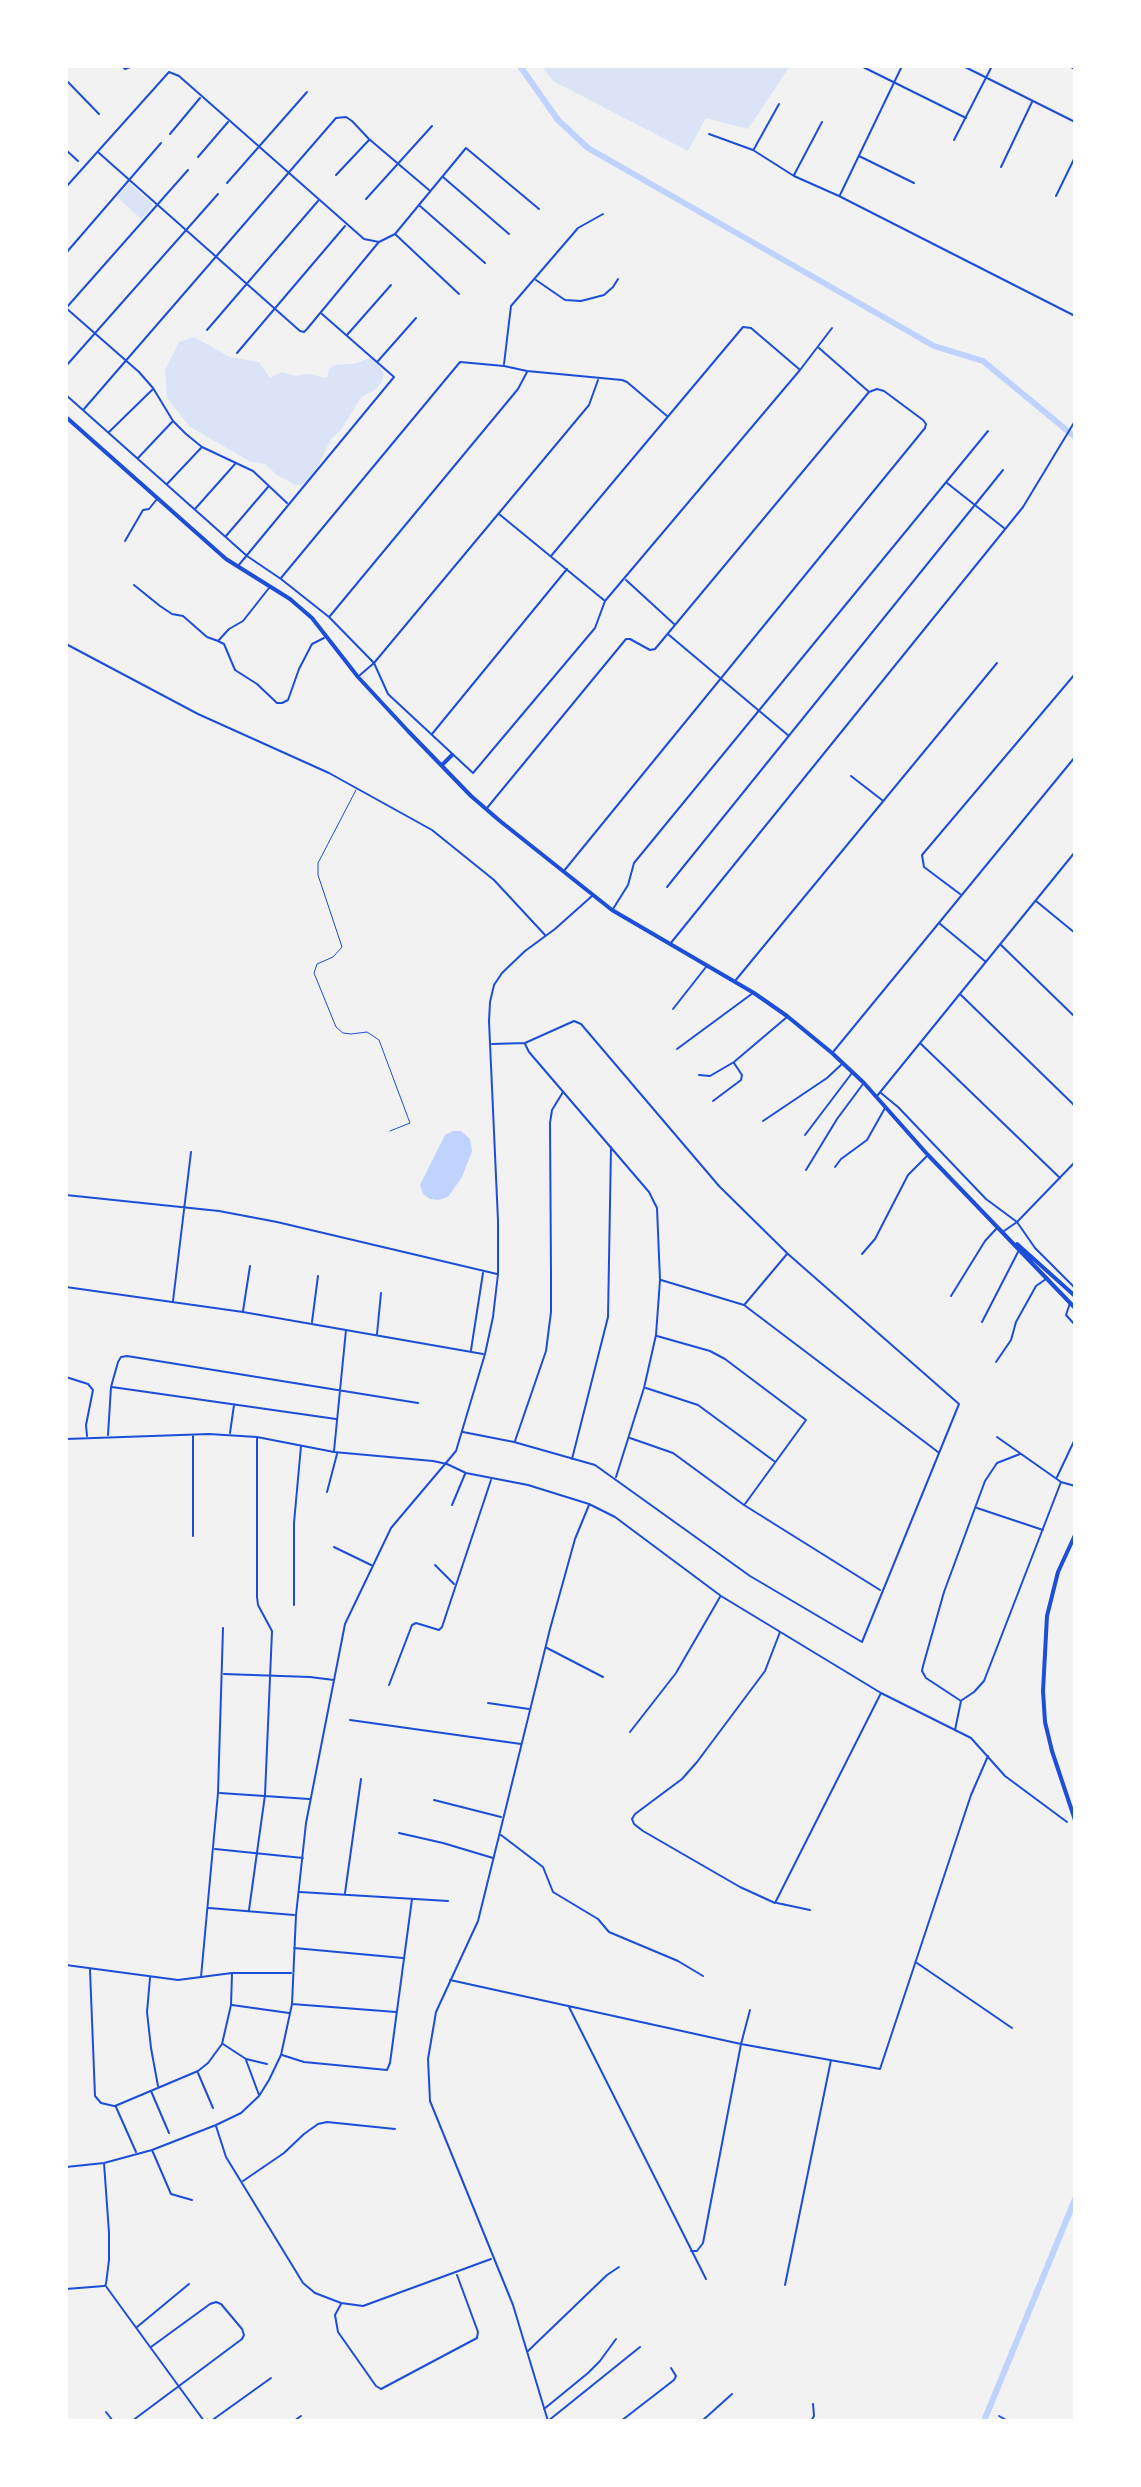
<!DOCTYPE html>
<html>
<head>
<meta charset="utf-8">
<style>
	body { margin:0 }
	#map { position:relative; width:1141px; height:2487px; overflow:hidden; background:#f2f2f2; font-family:"Source Serif 4",serif }
	canvas { display:block }
	.frame { position:absolute; inset:0; border:68px solid #fff; pointer-events:none }
</style>
</head>
<body>
<div id="map">
<canvas width="1141" height="2487"></canvas>
<div class="frame"></div>
</div>
<script>
const g = document.querySelector('canvas').getContext('2d');
g.lineJoin = 'round';
function fillPath(path, color) { g.fillStyle = color; g.fill(path, 'evenodd'); }
const shape = rows => new Path2D(rows.map(r => 'M' + r).join(''));
function trace(path, color, width, dash) { g.strokeStyle = color; g.lineWidth = width; g.lineCap = dash ? 'butt' : 'round'; g.setLineDash(dash || []); g.stroke(path); }
fillPath(shape([
	[542,66,790,66,748,129,706,118,688,151,553,81],
	[129,183,154,205,141,219,117,197],
	[194,337,230,357,259,362,270,378,282,372,295,376,308,374,327,378,329,369,335,365,357,363,374,356,384,374,381,383,375,390,361,397,341,430,331,439,316,471,305,484,295,485,277,475,265,464,251,462,190,427,167,398,165,370,179,342]
]), '#dbe4f7');
fillPath(shape([
	[453,1131,461,1131,470,1139,472,1151,462,1177,448,1197,438,1200,430,1199,423,1194,420,1185,445,1135]
]), '#bfd3fe');
trace(shape([
	[520,66,558,120,588,148,934,346,983,361,1075,437],
	[984,2421,1075,2199]
]), '#bfd3fe', 6);
trace(shape([
	[356,790,318,863,318,875,342,947,333,957,317,964,314,973,336,1027,343,1033,351,1034,367,1032,379,1040,410,1123,390,1131]
]), '#1d4ed8', 1);
trace(shape([
	[122,66,125,69,133,66],
	[861,66,966,118],
	[963,66,1075,122],
	[1069,66,1075,69],
	[66,80,99,114],
	[170,134,200,98],
	[709,134,753,150,794,176,839,196,1075,316],
	[954,140,992,66],
	[754,149,779,104],
	[66,150,78,161],
	[99,153,300,331,304,332,307,329,378,243],
	[859,156,914,183],
	[198,157,228,122],
	[1001,167,1032,102],
	[336,175,369,140],
	[794,175,822,122],
	[443,177,509,234],
	[227,183,307,92],
	[66,187,169,72,179,76,364,239,379,242,395,234,466,148,539,209],
	[840,195,902,66],
	[1056,196,1075,157],
	[366,199,432,126],
	[420,206,485,263],
	[395,234,459,294],
	[66,253,161,143],
	[536,280,565,300,581,301,604,295,613,287,618,279],
	[67,307,188,170],
	[66,308,139,372,153,388,173,421,186,434,202,447,253,471,287,503],
	[207,330,318,201],
	[347,335,391,285],
	[819,348,868,391],
	[237,353,345,226],
	[378,361,416,318],
	[504,364,511,306,578,228,603,214],
	[66,366,218,194],
	[66,395,247,556,281,579,329,617,374,663,388,694,473,773,595,628,605,601,800,370,832,328],
	[84,409,336,118,346,117,352,121,369,139,429,190],
	[109,432,153,389],
	[138,458,172,422],
	[947,483,1004,528],
	[167,484,201,448],
	[195,509,235,464],
	[499,514,605,601],
	[226,536,268,487],
	[125,541,143,510,149,509,157,499],
	[551,556,743,327,751,328,799,369],
	[238,566,394,377,322,314],
	[281,578,460,362,504,366,527,371,622,380,627,382,667,416],
	[626,580,674,624],
	[134,585,160,606,172,614,183,616,207,637,218,641,229,629,243,621,269,588],
	[330,616,518,389,527,372],
	[669,635,789,736],
	[218,641,224,644,235,670,257,684,277,703,282,703,288,700,299,669,312,644,324,638],
	[66,644,198,714,329,773,432,830,494,880,545,935],
	[360,675,374,663,589,405,598,380],
	[432,734,567,569],
	[851,776,882,800],
	[487,808,626,639,630,639,650,650,655,649,869,392],
	[563,872,925,428,926,424,923,420,884,391,877,389,869,392],
	[667,887,1003,470],
	[960,894,924,867,922,855,1075,674],
	[1036,901,1075,933],
	[613,909,628,885,634,863,988,431],
	[939,923,986,962],
	[670,944,1023,507,1075,421],
	[1001,945,1075,1017],
	[735,981,997,663],
	[961,995,1075,1106],
	[673,1009,706,967],
	[920,1043,1060,1178],
	[525,1044,529,1052,649,1192,657,1208,660,1280,656,1335,644,1388,616,1477],
	[677,1049,753,993],
	[833,1052,1075,757],
	[699,1075,710,1076,734,1062,787,1017],
	[881,1093,898,1107,986,1199,1017,1222,1035,1248,1075,1288],
	[877,1096,1075,852],
	[713,1101,741,1080,742,1075,734,1063],
	[763,1121,827,1078,842,1064],
	[805,1135,852,1073],
	[835,1167,841,1159,867,1140,885,1108],
	[806,1170,837,1119,863,1084],
	[66,1195,219,1211,277,1222,497,1274],
	[1004,1231,1017,1222,1075,1162],
	[66,1245,67,1236],
	[862,1254,875,1239,908,1175,927,1156],
	[661,1280,744,1305,938,1452],
	[66,1287,243,1312,483,1354],
	[951,1296,985,1241,997,1228],
	[173,1301,191,1152],
	[1070,1303,1066,1315,1075,1325],
	[745,1304,787,1254],
	[243,1311,250,1266],
	[312,1322,318,1276],
	[982,1322,1018,1252],
	[377,1334,381,1293],
	[657,1336,710,1351,725,1359,806,1420,745,1504],
	[471,1350,483,1273],
	[996,1362,1011,1340,1016,1322,1036,1286,1046,1279],
	[66,1377,88,1384,93,1390,86,1425,87,1436],
	[112,1387,336,1419],
	[646,1388,698,1405,774,1461],
	[463,1432,514,1442,595,1465,750,1576,862,1642,959,1404,788,1254,719,1186,581,1024,574,1021,525,1043,492,1044],
	[230,1433,234,1405],
	[108,1435,111,1387,118,1362,121,1357,127,1356,418,1403],
	[193,1435,193,1536],
	[997,1437,1061,1482,1075,1486],
	[630,1438,673,1453,744,1505,880,1590],
	[66,1439,209,1434,257,1437,334,1452,433,1461,447,1464,466,1473,528,1485,589,1504,615,1517,721,1596,881,1693,971,1738,1005,1776,1067,1822],
	[515,1441,546,1351,551,1312,551,1272,550,1123,552,1110,563,1092],
	[334,1451,346,1330],
	[572,1459,608,1317,611,1147],
	[1057,1477,1075,1439],
	[327,1492,337,1454],
	[452,1505,465,1474],
	[977,1508,1043,1530],
	[334,1547,371,1565],
	[435,1565,454,1584],
	[294,1605,294,1523,301,1446],
	[780,1632,765,1671,697,1762,682,1779,635,1814,632,1819,634,1824,643,1831,740,1887,775,1903,881,1693],
	[547,1648,603,1677],
	[224,1674,310,1677,334,1680],
	[389,1685,412,1625,416,1623,439,1630,442,1627,491,1480],
	[962,1700,974,1692,984,1681,1061,1482],
	[488,1703,529,1709],
	[350,1720,521,1744],
	[955,1730,961,1701,926,1678,922,1671,923,1666,944,1592,985,1481,997,1463,1020,1454],
	[630,1732,676,1673,720,1597],
	[220,1793,309,1799],
	[434,1800,501,1817],
	[399,1833,443,1843,493,1858],
	[501,1835,543,1867,553,1892,598,1919,609,1932,678,1961,703,1976],
	[215,1849,303,1858],
	[300,1892,448,1901],
	[345,1893,361,1779],
	[777,1903,810,1910],
	[209,1908,294,1915],
	[249,1910,265,1795,272,1631,258,1605,257,1597,257,1437],
	[294,1948,403,1958],
	[917,1963,1012,2028],
	[66,1965,178,1980,232,1973,291,1973],
	[90,1970,95,2096,101,2103,114,2106],
	[201,1977,218,1793,223,1628],
	[150,1978,147,2012,151,2048,158,2086],
	[450,1980,741,2044,880,2069,971,1795,988,1756],
	[292,2004,396,2012],
	[232,2005,289,2013],
	[569,2007,706,2279],
	[223,2044,246,2059,267,2064],
	[282,2055,304,2062,387,2070,390,2063,412,1899],
	[246,2060,259,2095],
	[198,2073,213,2108],
	[151,2091,169,2133],
	[115,2106,198,2071,208,2063,222,2044,231,2005,232,1973],
	[116,2107,136,2152],
	[216,2126,226,2157,303,2283,315,2293,341,2303,363,2306,491,2259],
	[152,2150,171,2194,192,2200],
	[104,2163,109,2233,109,2260,106,2284],
	[66,2167,104,2163,152,2150,216,2125,241,2113,259,2096,269,2080,281,2055,292,2004,296,1915,306,1823,345,1624,391,1528,456,1451,485,1354,493,1317,498,1274,498,1221,489,1021,490,1002,494,985,502,973,525,951,555,929,592,896],
	[243,2181,284,2153,304,2134,318,2124,327,2122,395,2129],
	[691,2251,697,2251,703,2243,741,2044,750,2010],
	[105,2285,204,2421],
	[785,2285,831,2060],
	[66,2289,104,2286],
	[341,2304,335,2315,338,2332,376,2386,381,2389,477,2338,478,2332,457,2275],
	[137,2327,189,2284],
	[528,2351,607,2275,619,2267],
	[544,2409,588,2373,600,2361,616,2339],
	[106,2412,113,2421],
	[999,2416,1008,2421],
	[132,2421,242,2339,244,2335,242,2329,221,2304,216,2302,210,2304,151,2347],
	[211,2421,271,2378],
	[294,2421,301,2416],
	[542,2421,548,2421,640,2347],
	[548,2421,513,2305,430,2101,428,2059,436,2012,478,1921,550,1629,575,1539,589,1505],
	[621,2421,674,2380,676,2376,671,2368],
	[702,2421,732,2394],
	[811,2421,814,2416,813,2404]
]), '#1d4ed8', 2);
trace(shape([
	[66,417,226,559,290,599,312,618,358,677,408,731,471,796,500,821,612,910,754,993,787,1016,832,1053,864,1083,928,1155,1075,1308],
	[442,765,452,755],
	[1017,1244,1075,1296],
	[1075,1535,1058,1572,1047,1616,1043,1691,1045,1722,1052,1751,1075,1820]
]), '#1d4ed8', 4);
</script>
</body>
</html>
